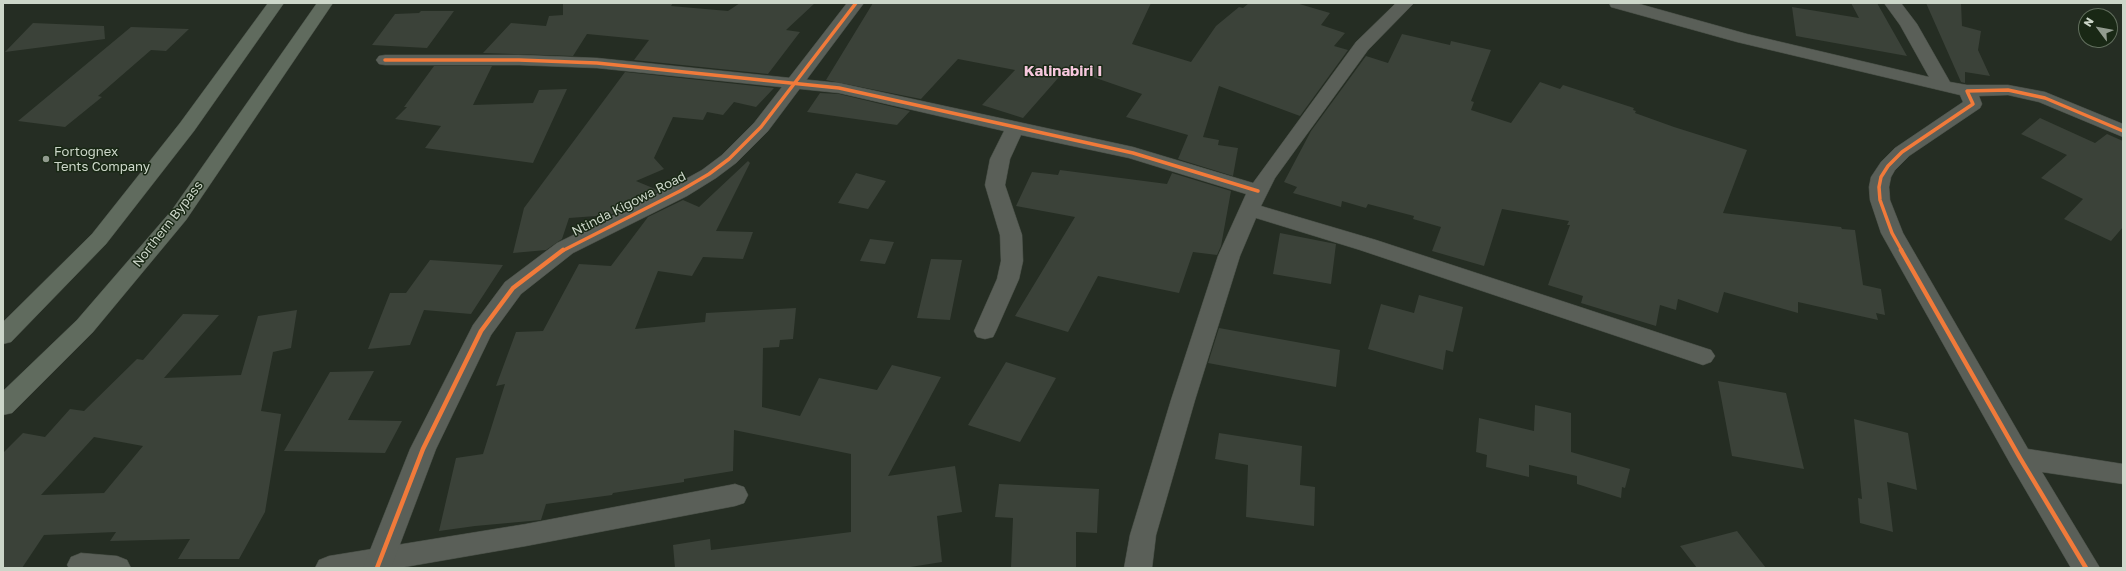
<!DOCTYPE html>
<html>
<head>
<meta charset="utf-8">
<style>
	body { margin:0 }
	#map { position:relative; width:2126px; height:571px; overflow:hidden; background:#252d23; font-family:"Golos Text",sans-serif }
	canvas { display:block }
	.frame { position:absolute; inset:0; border:4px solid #ccd6c9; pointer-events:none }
	.north { position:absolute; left:2078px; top:8px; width:40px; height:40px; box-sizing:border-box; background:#192815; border:1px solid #616e5d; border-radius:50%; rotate:302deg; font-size:11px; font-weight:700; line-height:16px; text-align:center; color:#ccd6c9 }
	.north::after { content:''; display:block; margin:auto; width:14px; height:18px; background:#929b8f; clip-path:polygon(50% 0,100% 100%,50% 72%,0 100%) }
</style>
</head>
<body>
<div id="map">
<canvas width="2126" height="571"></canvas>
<div class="frame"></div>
<div class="north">N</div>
</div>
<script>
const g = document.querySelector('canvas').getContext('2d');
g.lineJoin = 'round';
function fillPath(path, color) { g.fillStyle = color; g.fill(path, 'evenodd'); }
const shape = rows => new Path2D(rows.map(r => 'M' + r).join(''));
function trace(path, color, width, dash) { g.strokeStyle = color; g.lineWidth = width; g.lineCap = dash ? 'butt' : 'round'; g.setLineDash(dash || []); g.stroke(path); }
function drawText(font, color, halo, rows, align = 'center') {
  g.font = font + ' "Golos Text",sans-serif'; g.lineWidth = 3; g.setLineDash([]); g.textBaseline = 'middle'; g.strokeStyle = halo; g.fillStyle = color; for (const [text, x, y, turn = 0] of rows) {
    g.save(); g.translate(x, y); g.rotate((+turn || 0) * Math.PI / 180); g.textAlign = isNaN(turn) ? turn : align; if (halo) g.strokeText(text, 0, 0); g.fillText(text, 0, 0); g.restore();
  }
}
fillPath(shape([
	[563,3,673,3,671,6,728,11,740,3,815,3,786,30,800,32,768,74,634,60,649,40,587,34,573,56,483,53,511,23,546,26,549,16,563,15],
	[873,3,1151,3,1132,44,1191,62,1216,26,1239,7,1243,8,1249,3,1296,3,1330,13,1321,25,1345,33,1334,46,1348,50,1300,116,1219,86,1203,137,1219,140,1218,145,1238,148,1233,176,1178,159,1188,135,1126,117,1142,94,1067,68,1023,118,982,105,1015,70,958,59,921,99,826,80],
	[1851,3,1877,3,1907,56,1796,36,1792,7,1859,18],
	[1926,3,1961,3,1962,26,1981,31,1978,50,1990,76,1965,72,1965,83,1961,82],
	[421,11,454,11,427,48,372,45,395,14,419,13],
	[33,23,104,26,105,39,5,52],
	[131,27,189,29,166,51,151,50,98,96,102,97,65,127,18,121],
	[1402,34,1450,45,1451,41,1491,50,1471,101,1474,102,1471,110,1511,123,1540,82,1560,89,1563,85,1634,108,1633,110,1636,111,1635,113,1674,127,1747,150,1723,213,1841,227,1842,229,1855,230,1863,285,1881,289,1885,315,1876,313,1878,320,1798,302,1798,313,1724,292,1718,313,1678,299,1676,310,1660,305,1656,326,1581,303,1583,296,1548,285,1570,225,1567,225,1569,221,1502,209,1484,266,1432,251,1441,227,1413,219,1414,216,1368,204,1366,208,1342,201,1341,207,1293,193,1297,187,1284,182,1311,131,1366,56,1388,63],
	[434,66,492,66,473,105,533,103,539,90,567,89,533,163,425,148,441,126,395,119,407,107,404,107],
	[625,72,774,88,756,107,734,102,723,115,707,112,703,120,673,117,654,158,664,169,636,181,660,191,610,215,569,218,562,239,546,250,513,253,524,208],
	[820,93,839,94,910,111,897,125,807,112],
	[2040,118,2095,143,2107,134,2123,141,2123,227,2111,241,2064,219,2083,199,2041,178,2067,155,2021,134],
	[748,161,750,163,716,231,753,232,743,259,703,257,692,276,658,271,635,329,705,322,706,313,796,308,793,339,780,340,779,347,763,348,762,407,800,416,819,378,877,390,892,365,941,377,888,476,955,466,962,512,937,516,942,562,904,568,675,568,673,545,710,539,711,550,851,532,851,454,734,430,733,471,684,479,684,482,613,493,612,495,546,504,541,520,475,526,439,531,456,458,483,454,505,384,496,386,516,332,543,331,579,264,611,266,648,217,683,200,699,207],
	[1060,170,1167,184,1172,173,1231,191,1221,246,1217,255,1193,252,1179,293,1098,276,1068,332,1015,316,1075,217,1016,206,1032,172,1058,175],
	[856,173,886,181,868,209,838,203],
	[1280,233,1336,244,1331,284,1273,274],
	[870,239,894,242,885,264,860,261],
	[931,259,962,260,950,320,917,318],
	[430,260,503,265,471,314,424,310,410,345,368,349,390,293,406,293],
	[1419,295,1463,307,1453,352,1446,350,1443,370,1368,349,1381,304,1414,313],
	[297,310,291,348,273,352,261,411,281,414,265,512,239,559,178,559,190,539,110,541,116,532,44,535,22,568,3,568,3,453,23,433,45,437,70,409,84,411,137,359,143,360,183,314,219,315,164,378,241,375,258,316],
	[94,437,143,446,104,493,41,495],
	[1219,328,1340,350,1336,387,1208,363],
	[1006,362,1056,378,1020,442,968,425],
	[374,371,348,420,402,421,385,453,284,451,330,372],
	[1718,381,1786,393,1804,469,1732,456],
	[1535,405,1571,413,1571,452,1630,469,1625,488,1622,487,1621,498,1577,484,1577,476,1529,465,1529,477,1486,467,1487,455,1476,452,1479,418,1534,431],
	[1854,419,1908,433,1917,490,1887,482,1893,532,1860,523,1858,498,1862,499],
	[1219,433,1302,446,1300,485,1315,487,1314,526,1246,517,1248,465,1215,459],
	[999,484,1099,489,1097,533,1076,532,1076,568,1011,568,1013,518,995,517],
	[1737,531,1766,568,1697,568,1680,546]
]), '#3b4239');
const minor = shape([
	[1396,3,1414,3,1368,50,1275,178,1261,206,1376,240,1711,350,1715,356,1711,362,1703,365,1360,250,1256,218,1240,256,1195,400,1156,535,1152,568,1124,568,1130,535,1171,400,1218,256,1246,194,1129,158,1021,135,1010,159,1005,185,1022,235,1023,261,1019,279,996,331,993,337,985,339,977,337,974,331,997,279,1001,261,1000,235,985,185,990,159,1004,131,839,93,597,68,519,65,385,65,379,64,376,60,379,56,385,55,519,55,597,58,839,83,1133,147,1253,183,1356,42,1396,3],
	[1609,3,1636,3,1747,34,1929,77,1900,25,1884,3,1901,3,1917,24,1950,82,1967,85,2008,85,2045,92,2123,124,2123,137,2039,102,2008,95,1979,96,1982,104,1980,108,1909,156,1895,170,1891,177,1889,187,1890,200,1903,233,2028,449,2123,464,2123,484,2042,472,2100,568,2071,568,2011,465,1881,233,1870,200,1869,187,1871,177,1881,162,1895,148,1963,102,1960,95,1737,42,1611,7,1609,3],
	[735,484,744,487,748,495,744,503,735,506,526,546,399,568,315,568,319,560,329,556,526,524,735,484],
	[81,553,117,556,127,560,131,568,69,568,67,565,71,557,81,553]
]);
const tertiary = shape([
	[847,3,864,3,768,131,736,163,716,178,687,196,573,253,521,294,491,335,436,449,391,568,363,568,410,449,473,325,505,282,557,243,673,186,702,170,722,155,754,123,847,3]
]);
const motorway = shape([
	[268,3,284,3,194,131,106,244,11,342,3,344,3,322,92,234,180,123,268,3],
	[317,3,333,3,186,220,93,332,12,413,3,415,3,391,77,320,172,210,317,3]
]);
trace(minor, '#444b42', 1);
trace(tertiary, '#444b42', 1);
trace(motorway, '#444b42', 1);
fillPath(minor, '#5a5f58');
fillPath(tertiary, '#5a5f58');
fillPath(motorway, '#606b5e');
trace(shape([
	[385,60,519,60,597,63,839,88,1133,153,1258,191],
	[562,251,680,191,709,174,729,159,761,127,856,3],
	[1902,251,1892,233,1880,200,1879,187,1881,177,1888,166,1902,152,1973,104,1967,91,2008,90,2045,98,2123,131]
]), '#f17a3a', 3.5);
trace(shape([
	[1901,250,2020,458,2086,568],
	[377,568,423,449,481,331,513,288,563,250]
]), '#f17a3a', 4.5);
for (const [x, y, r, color] of [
	[46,159,4,"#929b8f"]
]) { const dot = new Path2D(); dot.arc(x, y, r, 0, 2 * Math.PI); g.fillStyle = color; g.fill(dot); trace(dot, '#192815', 1.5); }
drawText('13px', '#ccd6c9', '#192815', [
	["Fortognex",54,152],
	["Tents Company",54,167]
], 'left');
drawText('13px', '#ccd6c9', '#192815', [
	["Ntinda Kigowa Road",629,204,-27],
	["Northern Bypass",168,224,-52]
]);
drawText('bold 15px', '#f7c8de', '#192815', [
	["Kalinabiri I",1063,71]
]);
</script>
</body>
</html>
